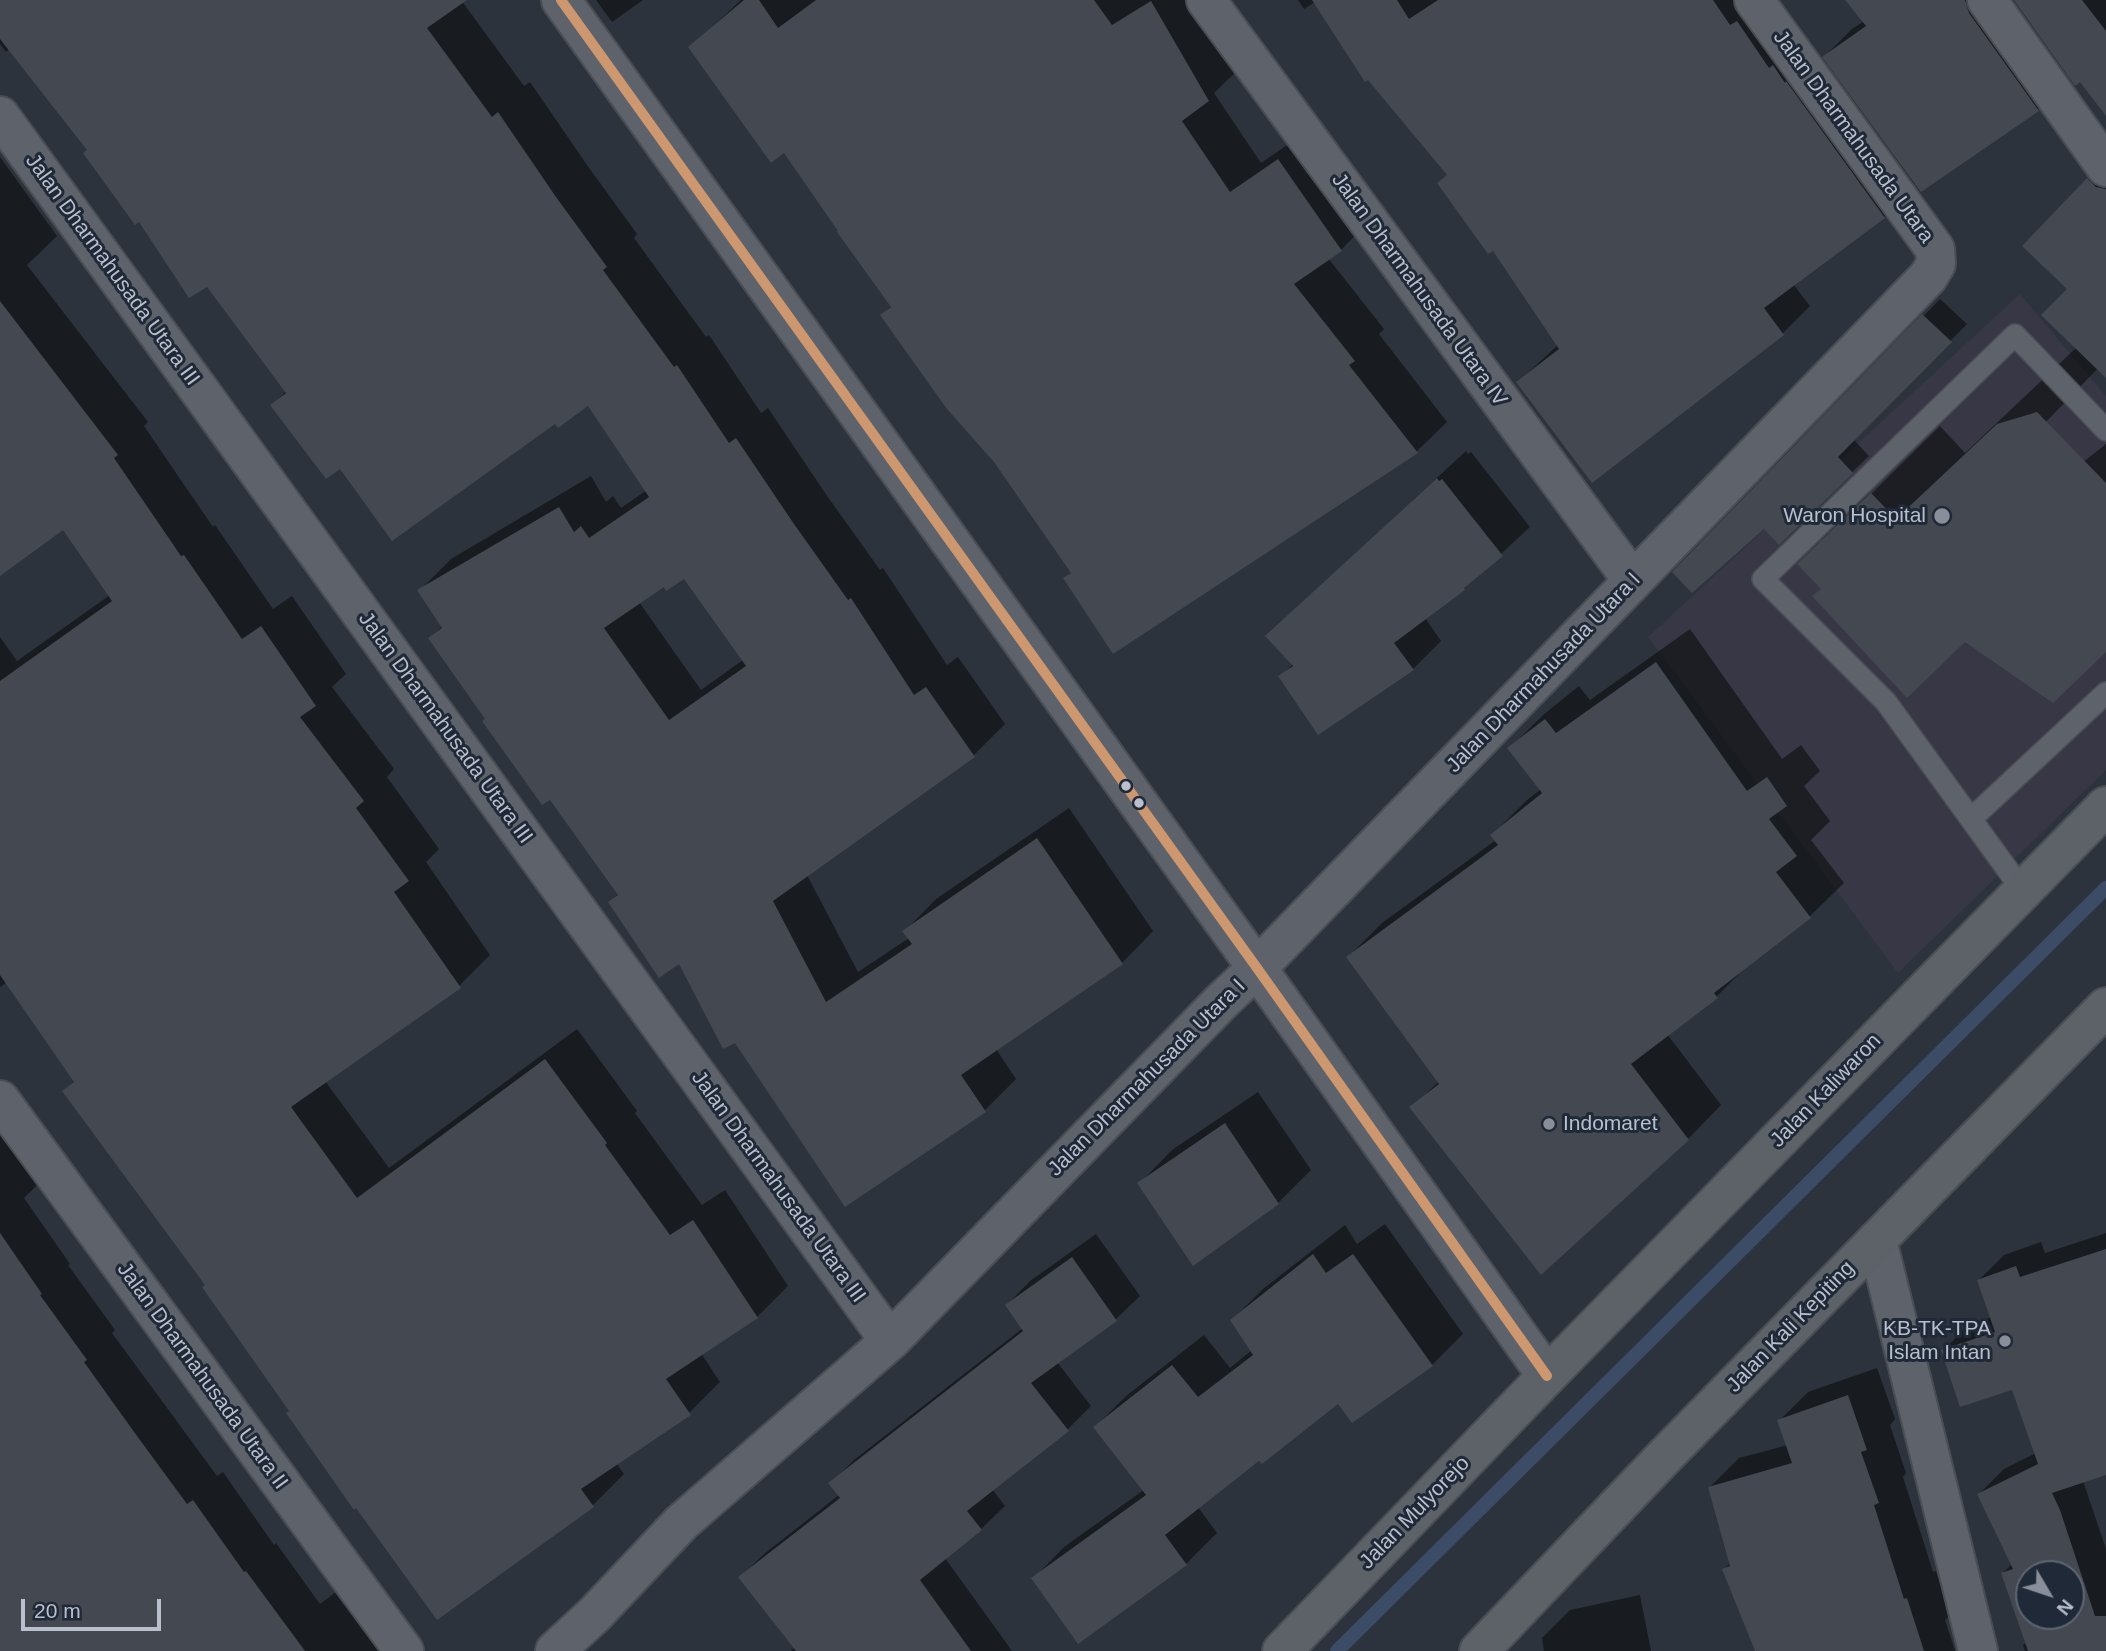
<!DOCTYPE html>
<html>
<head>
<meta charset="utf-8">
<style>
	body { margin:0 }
	#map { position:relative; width:2106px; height:1651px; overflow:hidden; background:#2d333c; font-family:Arial,sans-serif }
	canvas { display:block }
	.north { position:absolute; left:2015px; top:1560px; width:70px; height:70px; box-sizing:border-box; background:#202937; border:2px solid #5d6573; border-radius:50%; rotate:129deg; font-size:19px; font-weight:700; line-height:28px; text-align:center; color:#b9bfcc }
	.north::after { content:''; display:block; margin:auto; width:24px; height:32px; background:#888e9a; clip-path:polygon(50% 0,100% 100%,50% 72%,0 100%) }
	.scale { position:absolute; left:21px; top:1599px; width:140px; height:32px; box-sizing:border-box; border:4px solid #b9bfcc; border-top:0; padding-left:9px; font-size:21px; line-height:24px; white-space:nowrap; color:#b9bfcc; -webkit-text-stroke:5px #202937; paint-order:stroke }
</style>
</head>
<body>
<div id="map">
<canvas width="2106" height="1651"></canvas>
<div class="north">N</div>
<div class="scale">20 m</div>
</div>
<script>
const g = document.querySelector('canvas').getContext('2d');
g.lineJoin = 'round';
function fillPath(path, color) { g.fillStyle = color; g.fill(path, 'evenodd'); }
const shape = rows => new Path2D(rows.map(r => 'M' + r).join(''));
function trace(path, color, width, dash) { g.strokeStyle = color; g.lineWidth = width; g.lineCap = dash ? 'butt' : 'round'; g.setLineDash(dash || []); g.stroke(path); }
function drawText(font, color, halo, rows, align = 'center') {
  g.font = font + ' Arial,sans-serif'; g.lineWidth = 6; g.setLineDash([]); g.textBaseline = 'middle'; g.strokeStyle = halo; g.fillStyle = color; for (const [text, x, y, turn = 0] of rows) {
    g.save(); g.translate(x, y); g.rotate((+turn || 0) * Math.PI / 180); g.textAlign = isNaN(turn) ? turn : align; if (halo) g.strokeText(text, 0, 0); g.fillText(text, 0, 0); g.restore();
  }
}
fillPath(shape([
	[2020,294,2106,396,2106,770,1898,973,1648,637]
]), '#383745');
fillPath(shape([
	[0,0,461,0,524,86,530,82,587,165,637,234,634,238,706,337,709,335,761,413,768,408,825,493,880,570,883,568,947,665,958,657,1005,724,974,755,807,875,858,972,909,938,905,931,936,899,1069,808,1153,931,1122,963,996,1049,1016,1079,985,1110,680,962,610,902,619,893,550,798,487,719,430,638,443,626,419,591,451,559,591,476,606,502,613,496,621,508,647,490,588,403,555,421,341,466,272,405,286,391,207,285,140,219,88,150,9,49,6,52,0,44],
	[684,577,743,660,701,690,639,602,664,585],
	[596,0,643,0,612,22],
	[741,0,1198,0,1238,70,1214,93,1261,163,1309,130,1371,219,1341,250,1328,258,1384,329,1379,334,1447,422,1416,452,1065,579,1072,571,995,461,882,315,892,305,784,151,691,47],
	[1298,0,1768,0,1912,189,1884,217,1793,284,1810,306,1783,333,1593,480,1518,382,1558,345,1448,174,1315,2,1304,9],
	[1848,0,2007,0,2065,82,2038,109,1921,189,1824,57,1852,29,1864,21],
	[2016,0,2106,0,2106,113],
	[0,157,57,236,27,265,148,422,144,426,213,527,215,525,273,609,292,596,346,674,332,687,394,769,387,777,439,849,426,862,490,955,459,986,325,1081,389,1168,577,1029,637,1111,635,1113,702,1205,725,1190,788,1286,757,1317,701,1353,720,1382,689,1413,616,1463,624,1474,593,1505,438,1618,291,1410,207,1284,64,1092,75,1080,7,982,0,987,0,637,17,661,110,595,63,527,0,574],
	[2106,161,2106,360,1978,492,2006,523,2106,444,2106,649,1965,640,1823,589,1800,564,1940,426,1965,453,2077,347,2069,288,2024,246],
	[1940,299,1967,324,1853,439,1869,456,1779,543,1764,527,1675,572],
	[1466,451,1468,454,1471,452,1530,527,1464,588,1425,618,1441,641,1413,669,1318,732,1281,676,1293,664,1296,608],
	[1690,629,1782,759,1801,745,1820,771,1804,786,1830,821,1811,840,1844,883,1810,916,1751,962,1717,996,1667,1034,1721,1105,1688,1139,1412,1108,1439,1081,1348,957,1382,923,1496,840,1492,835,1526,801,1541,789,1510,748,1543,715,1579,686,1590,700],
	[1258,1092,1311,1170,1278,1203,1194,1263,1140,1183,1172,1150],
	[0,1133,37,1185,24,1198,70,1264,68,1265,115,1330,112,1333,217,1476,223,1472,274,1545,276,1543,320,1604,340,1589,387,1651,0,1651],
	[1385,1224,1463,1334,1432,1365,1339,1401,1198,1507,1217,1533,1186,1564,1034,1578,1064,1547,1145,1489,1095,1427,1126,1396,1204,1335,1230,1368,1252,1350,1232,1320,1263,1289,1345,1225,1357,1244],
	[2106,1233,2106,1473,2083,1481,2106,1549,2106,1651,2025,1651,2023,1645,2027,1642,2003,1573,2012,1564,1979,1494,2004,1469,2036,1453,2013,1388,1943,1351,1968,1325,1992,1317,1979,1280,2004,1255,2041,1242,2045,1253],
	[2029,1574,2071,1574,2071,1616,2029,1616],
	[1096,1234,1140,1296,1116,1319,1057,1362,1091,1406,1067,1430,992,1489,1005,1506,981,1529,945,1558,1012,1651,791,1651,795,1647,740,1577,764,1554,839,1495,831,1483,854,1460,1023,1328,1007,1305,1030,1281],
	[1877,1368,1895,1419,1890,1425,1906,1473,1903,1477,1933,1572,1936,1571,1950,1615,1945,1620,1955,1651,1755,1651,1724,1569,1731,1563,1710,1487,1739,1458,1788,1445,1779,1421,1808,1392],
	[1640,1595,1651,1651,1544,1651,1542,1638,1570,1610]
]), '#0007');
trace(shape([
	[1337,1651,2106,888]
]), '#3c4c67', 14);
fillPath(shape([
	[0,0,467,0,427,28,492,117,498,112,556,197,607,267,603,270,674,367,677,365,729,443,736,438,794,524,848,600,851,598,914,695,926,687,975,757,773,901,826,1002,912,944,902,931,1037,838,1123,964,961,1075,986,1112,845,1207,735,1043,723,1049,679,964,659,978,608,902,618,895,550,800,542,805,482,721,485,719,428,638,442,628,417,590,559,507,574,532,581,526,589,538,649,497,588,406,558,428,555,424,392,541,340,469,326,479,270,405,286,393,207,287,189,298,139,222,135,225,83,153,87,150,0,39],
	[684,579,746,666,669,720,604,628,664,587,666,591],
	[744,0,759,0,778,28,816,0,1094,0,1112,25,1151,1,1209,101,1182,121,1230,192,1278,159,1342,251,1294,284,1355,361,1349,365,1418,453,1113,654,1063,578,1071,573,994,462,947,409,880,315,891,307,837,232,838,231,784,153,771,163,688,47],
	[1312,0,1397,0,1409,19,1438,0,1713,0,1730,25,1737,21,1769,68,1773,65,1785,83,1786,81,1885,218,1764,308,1784,335,1592,483,1516,382,1559,349,1493,251,1488,254,1437,183,1447,175,1368,80,1365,82],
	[1845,0,1965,0,1969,13,2039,111,1921,192,1822,57,1866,26],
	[2014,0,2082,0,2106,31,2106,116,2080,82,2075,86],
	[2087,178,2096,187,2106,189,2106,378,2041,315,2067,289,2022,246],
	[0,301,118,455,114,458,181,556,184,555,242,639,261,626,316,706,300,717,364,801,356,808,409,881,394,892,461,988,291,1107,357,1198,545,1059,607,1143,605,1145,670,1235,693,1220,758,1318,666,1379,691,1415,581,1489,594,1507,437,1620,356,1508,354,1510,286,1413,289,1411,202,1287,205,1285,62,1091,74,1082,0,975,0,681,112,601,63,530,0,576],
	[1922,314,1952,342,1838,457,1853,473,1779,545,1764,529,1692,593,1672,572],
	[2037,412,2106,483,2106,652,2053,703,1965,642,1907,698,1812,596,1821,589,1797,564,1871,493,1896,519,1997,424],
	[1437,478,1439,481,1442,479,1503,556,1464,588,1465,590,1394,643,1414,670,1318,735,1278,676,1293,666,1265,636],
	[1656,662,1747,791,1767,777,1787,806,1769,819,1797,856,1776,872,1811,918,1714,993,1718,998,1631,1064,1689,1140,1541,1275,1409,1107,1439,1084,1346,957,1498,845,1490,835,1542,793,1507,748,1545,719,1556,733],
	[1225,1123,1279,1204,1193,1266,1137,1183],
	[0,1233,42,1294,40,1295,87,1360,84,1362,137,1436,187,1504,193,1500,244,1572,246,1571,305,1651,0,1651],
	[2106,1249,2106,1475,2052,1493,2060,1510,2095,1616,2106,1616,2106,1651,2028,1651,2001,1573,2013,1569,1977,1494,2038,1464,2012,1390,1960,1407,1941,1350,1995,1332,1977,1280,2016,1266,2020,1277],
	[2029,1574,2071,1574,2071,1616,2029,1616],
	[1313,1254,1326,1273,1353,1254,1433,1366,1352,1423,1338,1404,1262,1464,1259,1461,1165,1535,1187,1565,1078,1644,1031,1578,1146,1495,1093,1427,1172,1365,1198,1397,1253,1355,1230,1320],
	[1072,1257,1117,1321,1031,1383,1069,1431,967,1511,982,1530,920,1580,971,1651,796,1651,738,1577,840,1498,828,1483,1023,1331,1005,1305],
	[1848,1395,1867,1450,1861,1452,1879,1503,1874,1505,1904,1599,1907,1598,1924,1651,1755,1651,1722,1569,1730,1566,1708,1487,1792,1463,1777,1420]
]), '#444951');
const lane = shape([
	[1971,819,2106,693],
	[2023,891,1886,702,1763,579,2015,335,2106,430]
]);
const street = shape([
	[561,0,1257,968,1547,1376],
	[1206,0,1633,581],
	[1987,0,2106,167],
	[0,116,890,1341],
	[0,1100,404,1651],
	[1877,1240,1978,1651],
	[555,1651,595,1614,681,1523,890,1341,1221,1002,1257,968,1928,277,1936,264,1935,249,1754,0]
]);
const secondary = shape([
	[1282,1651,1547,1376,2106,806],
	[1479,1651,1666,1455,2106,1007]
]);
trace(lane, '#4a4e54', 24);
trace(street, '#4a4e54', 42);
trace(secondary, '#4a4e54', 42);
trace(lane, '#5e626a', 21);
trace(street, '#5e626a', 38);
trace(secondary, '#5d6168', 38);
trace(shape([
	[561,0,1257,968,1547,1376]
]), '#cd976f', 10);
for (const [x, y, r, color] of [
	[1942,516,9,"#888e9a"],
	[1126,786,6,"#b9bfcc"],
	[1139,803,6,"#b9bfcc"],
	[1549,1124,7,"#888e9a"],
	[2005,1341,7,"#888e9a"]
]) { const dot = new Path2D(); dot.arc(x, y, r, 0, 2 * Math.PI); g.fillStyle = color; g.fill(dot); trace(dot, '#202937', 2.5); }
drawText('21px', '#b9bfcc', '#202937', [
	["Jalan Dharmahusada Utara",1853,137,54],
	["Jalan Dharmahusada Utara III",112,270,54],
	["Jalan Dharmahusada Utara IV",1419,290,54],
	["Jalan Dharmahusada Utara I",1544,673,-46],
	["Jalan Dharmahusada Utara III",445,728,54],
	["Jalan Dharmahusada Utara I",1147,1078,-45],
	["Jalan Kaliwaron",1826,1091,-46],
	["Jalan Dharmahusada Utara III",778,1187,54],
	["Jalan Kali Kepiting",1791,1327,-46],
	["Jalan Dharmahusada Utara II",202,1376,54],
	["Jalan Mulyorejo",1415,1513,-46]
]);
drawText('21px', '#b9bfcc', '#202937', [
	["Waron Hospital",1926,516],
	["Indomaret",1563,1124,"left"],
	["KB-TK-TPA",1991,1329],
	["Islam Intan",1991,1353]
], 'right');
</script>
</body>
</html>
